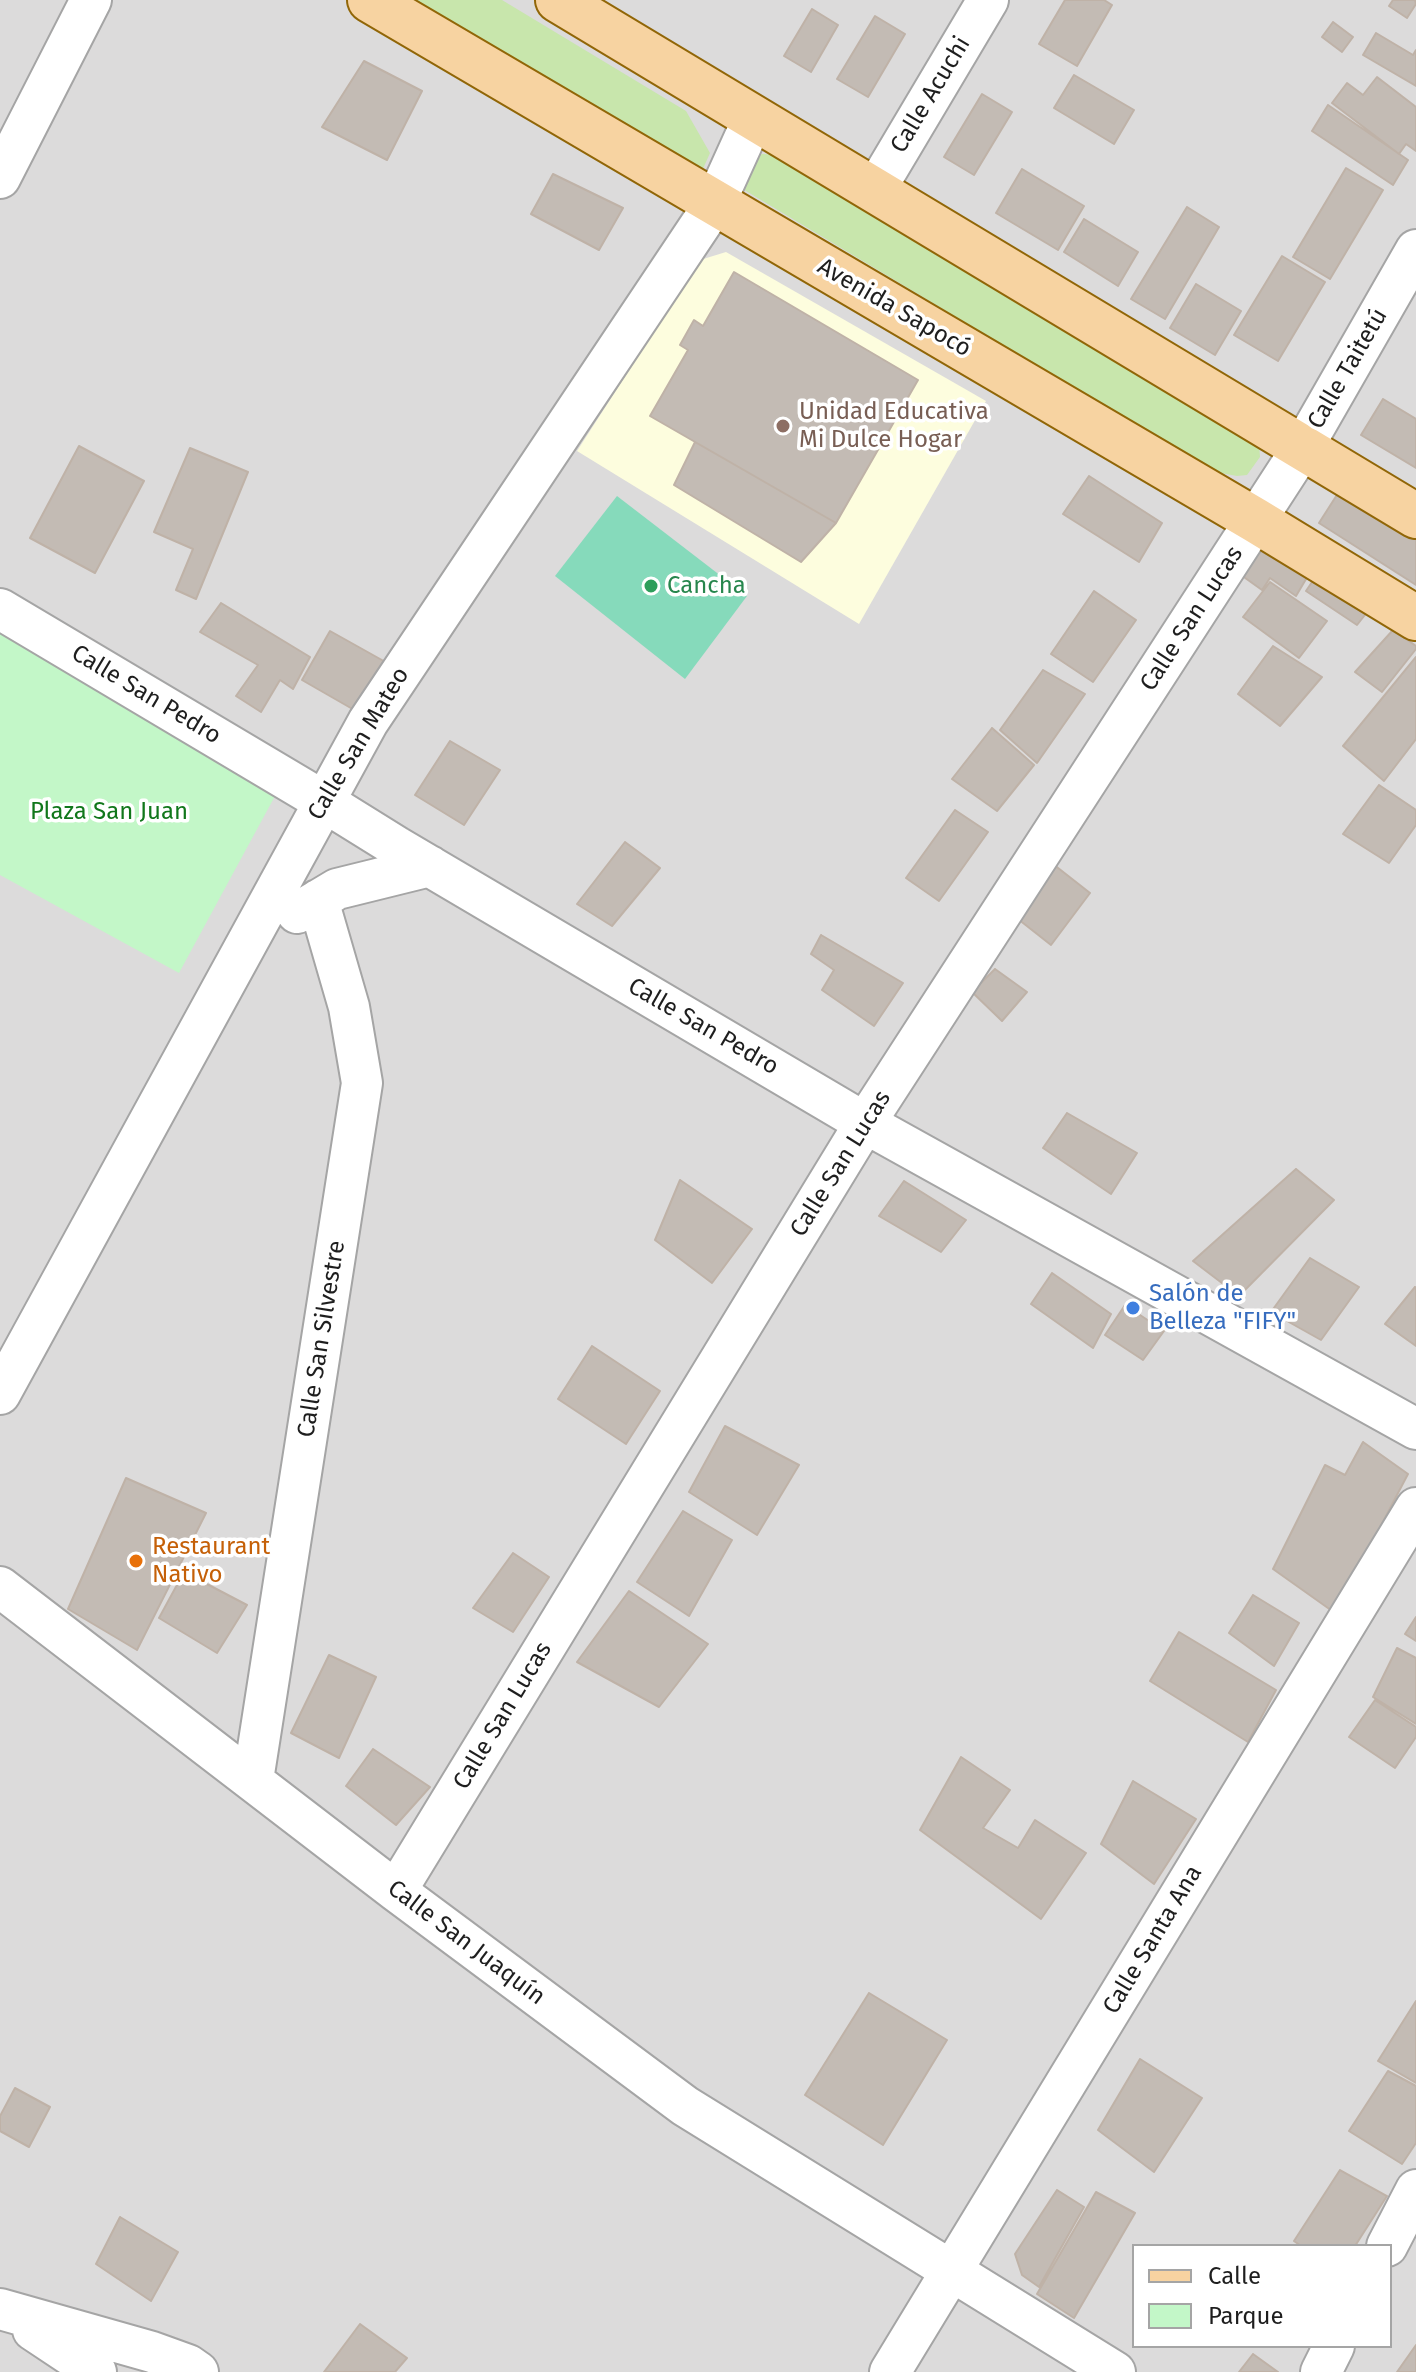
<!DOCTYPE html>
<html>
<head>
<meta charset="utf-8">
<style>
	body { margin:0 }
	#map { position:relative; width:1416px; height:2372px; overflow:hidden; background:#eeebe4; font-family:"Fira Sans",sans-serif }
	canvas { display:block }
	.legend { position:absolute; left:1132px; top:2244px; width:260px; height:104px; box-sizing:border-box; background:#fff; border:2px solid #a5a5a5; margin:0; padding:10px 14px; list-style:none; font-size:24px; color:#1e1e1e }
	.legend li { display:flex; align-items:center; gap:16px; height:40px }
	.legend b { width:40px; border:2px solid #a5a5a5 }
</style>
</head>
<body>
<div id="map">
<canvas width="1416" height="2372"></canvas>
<ul class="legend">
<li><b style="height:10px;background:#f7d3a1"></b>Calle</li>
<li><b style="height:22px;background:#c3f7c8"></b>Parque</li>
</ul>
</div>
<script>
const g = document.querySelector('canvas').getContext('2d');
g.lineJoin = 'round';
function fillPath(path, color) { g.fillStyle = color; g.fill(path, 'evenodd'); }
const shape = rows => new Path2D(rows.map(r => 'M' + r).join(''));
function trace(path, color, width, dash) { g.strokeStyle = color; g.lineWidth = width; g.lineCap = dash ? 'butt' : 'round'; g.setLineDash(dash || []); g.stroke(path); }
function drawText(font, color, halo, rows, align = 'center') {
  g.font = font + ' "Fira Sans",sans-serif'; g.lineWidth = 7; g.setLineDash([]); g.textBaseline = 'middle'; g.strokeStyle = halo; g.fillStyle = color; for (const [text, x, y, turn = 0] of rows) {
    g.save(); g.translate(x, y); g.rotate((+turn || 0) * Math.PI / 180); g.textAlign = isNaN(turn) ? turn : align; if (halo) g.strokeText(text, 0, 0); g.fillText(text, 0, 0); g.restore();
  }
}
fillPath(shape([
	[0,0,1416,0,1416,2372,0,2372],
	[1134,2246,1390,2246,1390,2346,1134,2346]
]), '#dcdbdb');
fillPath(shape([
	[726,252,986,401,859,624,577,451,700,260]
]), '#fdfdde');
fillPath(shape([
	[413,0,502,0,686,111,710,153,702,171],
	[762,154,781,155,1259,444,1260,457,1247,475,1237,476,1215,472,741,188,750,160]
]), '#c8e6ac');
fillPath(shape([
	[0,631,281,785,179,973,0,875]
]), '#c3f7c8');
fillPath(shape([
	[617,496,747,596,685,679,555,576]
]), '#86dabb');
const building = shape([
	[1065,0,1104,0,1112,5,1077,66,1039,44,1065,0],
	[1393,0,1415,0,1416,4,1407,18,1389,6,1393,0],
	[812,9,838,25,811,72,784,56,812,9],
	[875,16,905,34,868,97,837,79,875,16],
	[1333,22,1353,37,1342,52,1322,37,1333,22],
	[1376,33,1413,55,1416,50,1416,86,1363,55,1376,33],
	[364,61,422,91,387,160,322,127,364,61],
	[1074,75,1134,110,1114,144,1054,108,1074,75],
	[1377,77,1416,107,1416,151,1406,144,1399,154,1332,103,1347,83,1363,95,1377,77],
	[982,94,1012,112,974,175,944,157,982,94],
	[1328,105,1408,160,1393,185,1312,131,1328,105],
	[1346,168,1383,190,1330,279,1293,257,1346,168],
	[1022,169,1084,206,1058,250,996,213,1022,169],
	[553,174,623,208,599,250,531,214,553,174],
	[1187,207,1219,227,1165,319,1131,299,1187,207],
	[1084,219,1138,252,1118,286,1064,252,1084,219],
	[1282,256,1325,282,1278,361,1234,335,1282,256],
	[734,272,918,380,836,523,650,416,688,350,680,345,694,320,703,326,734,272],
	[1196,284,1241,311,1215,355,1170,328,1196,284],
	[1383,399,1416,419,1416,468,1361,435,1383,399],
	[695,442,836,523,801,562,674,485,695,442],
	[79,446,144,481,95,573,30,538,79,446],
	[190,448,248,472,196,599,176,590,193,549,154,532,190,448],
	[1089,476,1162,523,1139,562,1063,514,1089,476],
	[1342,487,1416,533,1416,585,1319,523,1342,487],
	[1263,543,1309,574,1296,596,1270,578,1262,590,1241,575,1263,543],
	[1316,576,1368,611,1357,625,1306,591,1316,576],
	[1270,582,1327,621,1299,658,1243,617,1270,582],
	[1094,591,1136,620,1093,682,1051,654,1094,591],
	[221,603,310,657,293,689,280,680,261,712,236,696,258,665,200,632,221,603],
	[1393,630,1416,646,1416,649,1382,692,1355,672,1393,630],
	[330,631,389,664,356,711,302,680,330,631],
	[1273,646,1322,677,1280,726,1238,694,1273,646],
	[1416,657,1416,739,1384,781,1343,746,1416,657],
	[1043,670,1085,694,1037,763,1000,730,1043,670],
	[992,728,1034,765,997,811,952,779,992,728],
	[450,741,500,770,464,825,415,795,450,741],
	[1379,785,1416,810,1416,825,1389,863,1343,834,1379,785],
	[955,810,988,832,939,901,906,878,955,810],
	[625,842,660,868,612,926,577,904,625,842],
	[1053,864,1090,893,1051,945,1018,919,1053,864],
	[821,935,903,983,874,1026,822,990,834,970,811,954,821,935],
	[995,969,1027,992,1002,1021,972,992,995,969],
	[1067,1113,1137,1153,1111,1194,1043,1148,1067,1113],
	[1296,1169,1334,1200,1239,1296,1193,1261,1296,1169],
	[680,1180,752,1229,712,1283,655,1240,680,1180],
	[904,1181,966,1220,941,1252,879,1216,904,1181],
	[1310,1258,1359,1287,1321,1340,1271,1312,1310,1258],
	[1052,1273,1111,1314,1093,1348,1031,1304,1052,1273],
	[1415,1287,1416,1288,1416,1346,1385,1324,1415,1287],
	[1125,1305,1164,1331,1143,1360,1105,1335,1125,1305],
	[592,1346,660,1391,626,1444,558,1399,592,1346],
	[725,1426,799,1465,757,1535,689,1492,725,1426],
	[1363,1442,1408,1474,1335,1613,1273,1569,1325,1465,1345,1475,1363,1442],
	[126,1478,206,1513,137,1650,68,1609,126,1478],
	[683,1511,732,1540,689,1616,637,1582,683,1511],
	[513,1553,549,1577,513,1632,473,1608,513,1553],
	[184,1572,247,1605,217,1653,159,1618,184,1572],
	[629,1591,708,1644,659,1707,577,1662,629,1591],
	[1253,1595,1299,1623,1274,1666,1229,1633,1253,1595],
	[1416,1617,1416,1641,1405,1634,1416,1617],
	[1179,1632,1276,1690,1248,1742,1150,1681,1179,1632],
	[1397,1648,1416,1658,1416,1724,1373,1697,1397,1648],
	[329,1655,376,1677,339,1758,291,1733,329,1655],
	[1375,1700,1416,1727,1416,1737,1395,1768,1349,1737,1375,1700],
	[373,1749,430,1787,396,1825,346,1786,373,1749],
	[961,1757,1010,1790,983,1828,1018,1848,1035,1820,1086,1853,1041,1919,920,1830,961,1757],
	[1133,1781,1196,1819,1154,1884,1101,1844,1133,1781],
	[869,1993,947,2040,883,2145,805,2095,869,1993],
	[1416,2001,1416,2083,1378,2061,1416,2001],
	[1140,2059,1202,2098,1154,2172,1098,2130,1140,2059],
	[1388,2071,1416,2086,1416,2143,1402,2164,1349,2131,1388,2071],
	[15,2088,50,2107,29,2147,0,2131,0,2116,15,2088],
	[1340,2170,1387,2196,1355,2246,1301,2246,1294,2241,1340,2170],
	[1057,2190,1084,2207,1039,2287,1022,2275,1015,2254,1057,2190],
	[1096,2192,1135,2213,1074,2318,1037,2294,1096,2192],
	[120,2217,178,2252,151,2301,96,2264,120,2217],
	[360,2324,407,2358,395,2372,324,2372,360,2324],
	[1416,2345,1416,2372,1397,2372,1416,2345],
	[1253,2354,1278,2372,1239,2372,1253,2354]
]);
fillPath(building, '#c3bbb4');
trace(building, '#bfb2a7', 2);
const minor = shape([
	[0,178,91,0],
	[875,190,988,0],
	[0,609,323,801,397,847,865,1123,1416,1429],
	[297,913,337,889,430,866],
	[0,1394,368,722,715,203,754,117],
	[0,1587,396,1891,685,2106,1115,2372],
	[253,1780,362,1083,349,1007,318,900],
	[396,1891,865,1123,1303,447,1416,250],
	[1387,2246,1416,2190],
	[0,2309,152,2352,188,2365,198,2372],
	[33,2330,96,2372],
	[890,2372,1416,1508],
	[1321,2372,1334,2346]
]);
const major = shape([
	[370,0,1255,520,1416,618],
	[558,0,1416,516]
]);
trace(minor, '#a5a5a5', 44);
trace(major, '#916607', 48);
trace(minor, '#fff', 40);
trace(major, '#f7d3a1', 44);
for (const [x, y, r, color] of [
	[783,426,8,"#8d6e63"],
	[651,586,8,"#2e9e5b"],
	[1133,1308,8,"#3f7fe0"],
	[136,1561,8,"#e8710a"]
]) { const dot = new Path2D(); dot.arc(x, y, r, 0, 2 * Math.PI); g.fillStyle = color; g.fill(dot); trace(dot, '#fff', 3); }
drawText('24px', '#1e1e1e', '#fff', [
	["Calle Acuchi",931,95,-59],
	["Avenida Sapocó",894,308,30],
	["Calle Taitetú",1348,369,-60],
	["Calle San Lucas",1192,619,-57],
	["Calle San Pedro",146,695,31],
	["Calle San Mateo",359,744,-59],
	["Calle San Pedro",703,1027,30],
	["Calle San Lucas",841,1164,-58],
	["Calle San Silvestre",322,1339,-81],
	["Calle San Lucas",503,1716,-59],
	["Calle Santa Ana",1153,1940,-59],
	["Calle San Juaquín",466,1943,37]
]);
drawText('24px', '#785e54', '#fff', [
	["Unidad Educativa",799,412],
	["Mi Dulce Hogar",799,440]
], 'left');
drawText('24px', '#27864d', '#fff', [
	["Cancha",667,586]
], 'left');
drawText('24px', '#11771b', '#fff', [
	["Plaza San Juan",109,812]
]);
drawText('24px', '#366cbe', '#fff', [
	["Salón de",1149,1294],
	["Belleza \"FIFY\"",1149,1322]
], 'left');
drawText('24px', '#c56008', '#fff', [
	["Restaurant",152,1547],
	["Nativo",152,1575]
], 'left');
</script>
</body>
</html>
